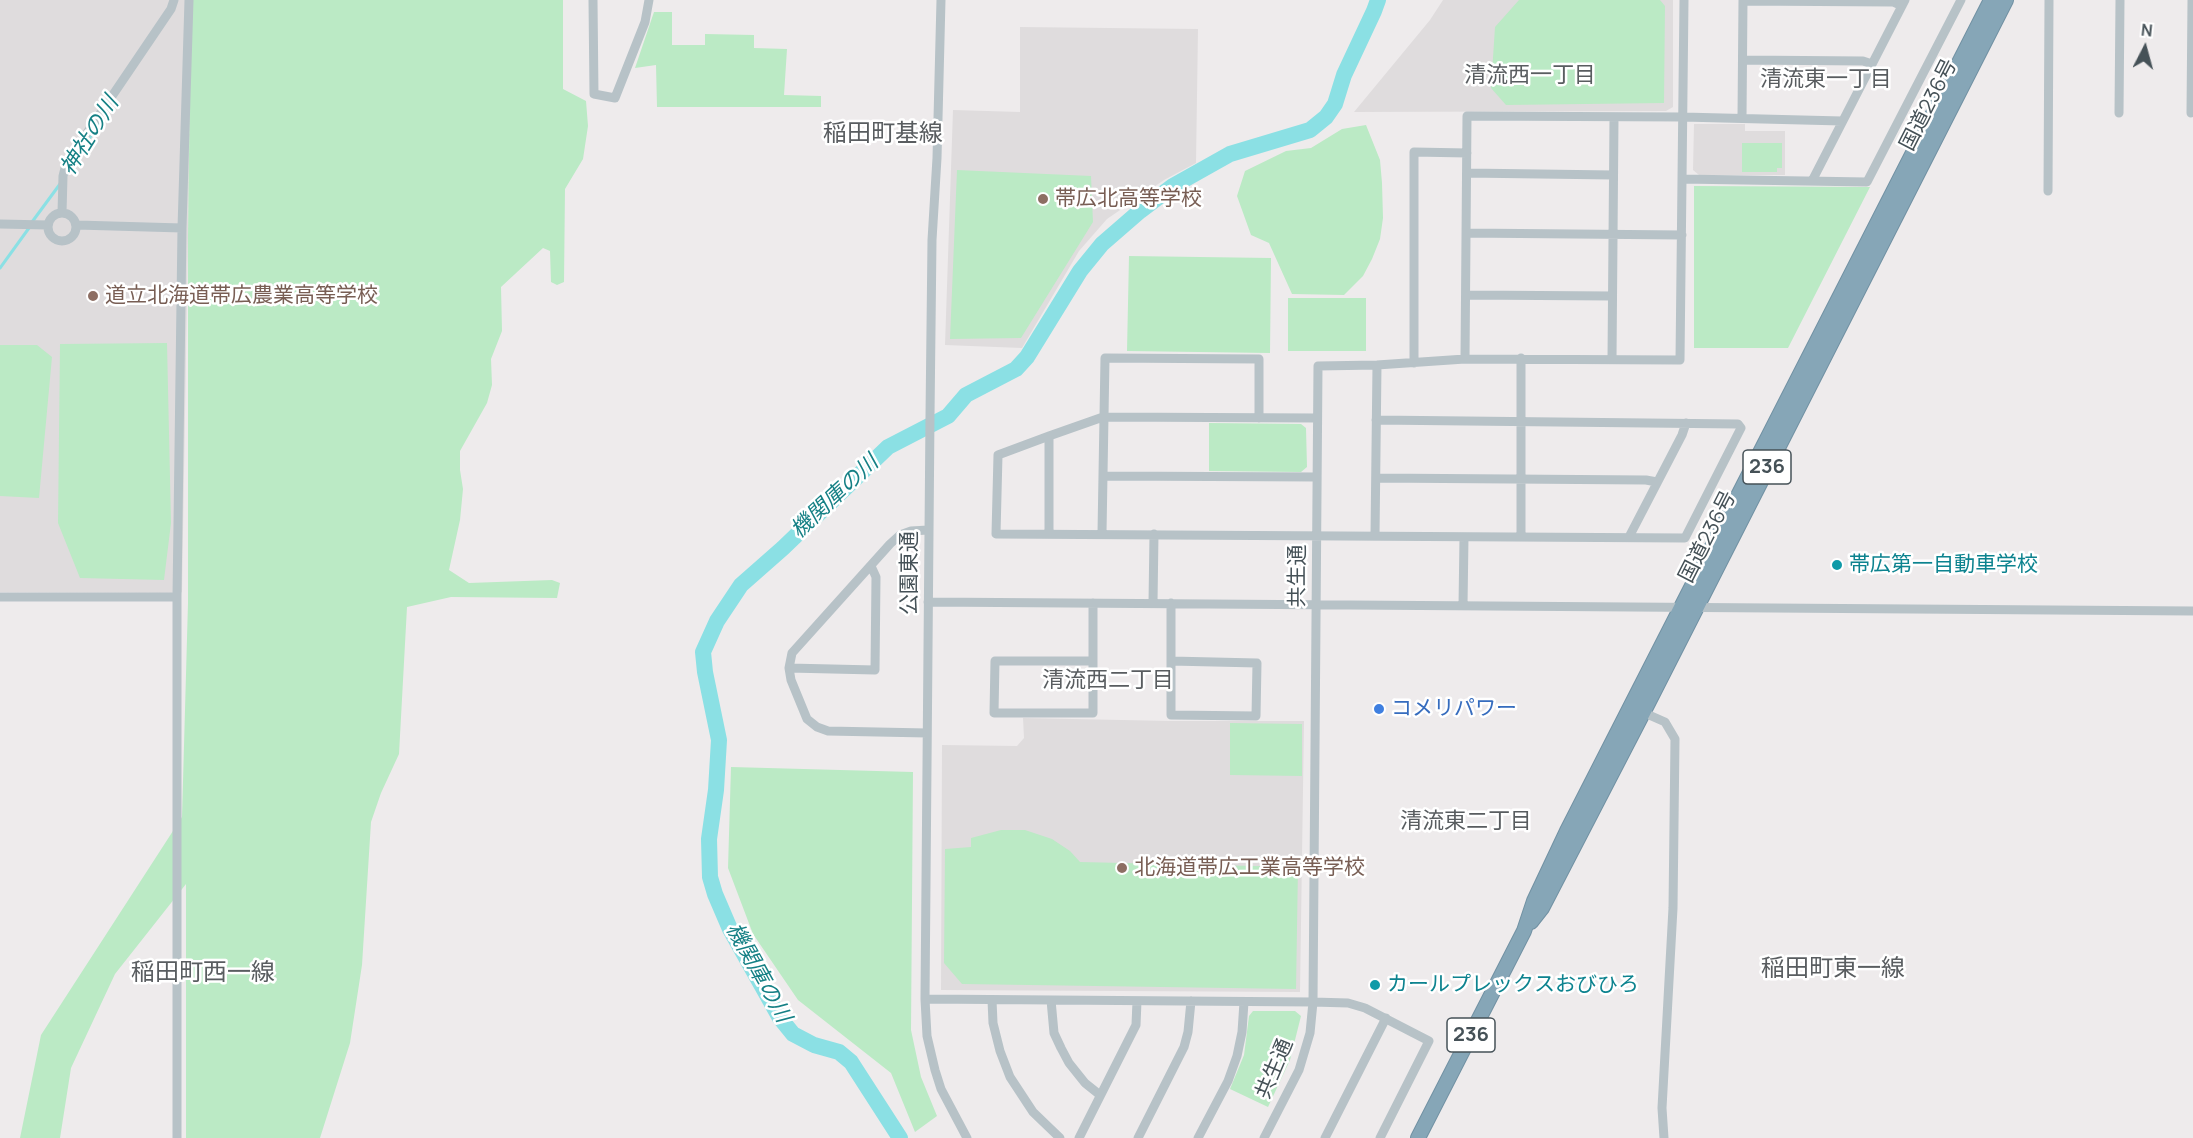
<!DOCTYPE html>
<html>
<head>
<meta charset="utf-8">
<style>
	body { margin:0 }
	#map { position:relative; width:2193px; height:1138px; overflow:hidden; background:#eeebec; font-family:Manrope,sans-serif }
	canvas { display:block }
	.north { position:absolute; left:2115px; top:18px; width:60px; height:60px; -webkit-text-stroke:4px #fff; paint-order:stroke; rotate:6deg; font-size:16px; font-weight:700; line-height:24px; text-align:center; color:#455157 }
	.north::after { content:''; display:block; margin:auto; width:21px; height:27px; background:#455157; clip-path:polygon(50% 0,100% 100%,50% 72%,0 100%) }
</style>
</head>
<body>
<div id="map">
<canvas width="2193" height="1138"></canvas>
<div class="north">N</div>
</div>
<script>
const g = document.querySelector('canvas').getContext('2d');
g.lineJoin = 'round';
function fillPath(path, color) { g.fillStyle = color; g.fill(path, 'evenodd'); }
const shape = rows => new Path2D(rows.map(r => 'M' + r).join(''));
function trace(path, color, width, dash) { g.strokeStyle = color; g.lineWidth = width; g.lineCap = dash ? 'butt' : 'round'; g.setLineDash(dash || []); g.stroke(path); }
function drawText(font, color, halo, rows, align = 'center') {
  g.font = font + ' Manrope,"Noto Sans JP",sans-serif'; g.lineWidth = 5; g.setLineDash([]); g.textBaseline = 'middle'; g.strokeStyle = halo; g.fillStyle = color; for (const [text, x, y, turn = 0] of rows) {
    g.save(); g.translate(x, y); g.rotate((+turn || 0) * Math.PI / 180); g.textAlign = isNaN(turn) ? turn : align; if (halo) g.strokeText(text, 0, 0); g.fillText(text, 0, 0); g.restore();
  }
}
fillPath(shape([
	[0,0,192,0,182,592,180,593,0,592],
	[1443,0,1673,0,1673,107,1666,111,1354,112,1430,20],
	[1020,27,1198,29,1196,163,1164,180,1107,219,1079,251,1022,348,945,345,953,110,1020,112],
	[1694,124,1745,124,1745,131,1785,131,1785,175,1699,175,1693,170],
	[1023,718,1171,721,1304,721,1300,992,941,990,942,745,1017,746,1024,738]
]), '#dfdcdd');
fillPath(shape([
	[191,0,563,0,563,89,586,101,588,126,583,159,565,189,564,282,557,285,551,282,550,251,543,248,501,287,502,331,491,359,492,385,487,403,460,451,460,470,463,489,460,520,449,570,469,583,552,580,560,583,557,598,451,597,407,607,399,754,381,793,371,822,362,965,350,1043,320,1138,186,1138,186,884,115,974,71,1068,60,1138,20,1138,41,1035,182,817,188,603,188,235],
	[1519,0,1660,0,1665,6,1664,103,1506,105,1491,88,1495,27],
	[654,12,672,12,672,45,705,45,705,34,754,35,754,48,787,49,784,95,821,96,821,107,657,107,656,65,635,68],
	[1366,125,1380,160,1382,183,1383,218,1380,239,1372,259,1363,276,1344,295,1292,294,1269,243,1251,235,1237,196,1245,171,1286,151,1311,148,1342,129],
	[1742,143,1782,143,1782,168,1777,168,1777,172,1742,172],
	[957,170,1091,176,1093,222,1021,338,950,339],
	[1694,186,1870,187,1788,348,1694,348],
	[1129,256,1271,258,1270,353,1127,351],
	[1288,298,1366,298,1366,351,1288,351],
	[167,343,171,523,164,580,80,578,58,523,60,344],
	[0,345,37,345,52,357,39,498,0,496],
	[1209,423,1301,424,1306,428,1307,467,1301,472,1209,471],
	[1230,723,1302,724,1302,776,1230,775],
	[731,767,913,772,911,1030,921,1077,937,1116,915,1132,891,1073,798,1000,753,934,728,868],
	[1001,830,1025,830,1052,839,1070,851,1080,862,1298,867,1296,989,962,984,944,963,945,849,971,847,971,838],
	[1253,1011,1295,1011,1301,1016,1290,1060,1268,1107,1230,1089,1244,1055,1249,1016]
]), '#bbeac5');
trace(shape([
	[67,174,102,118],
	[32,222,60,184],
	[0,268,29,228]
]), '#8be0e4', 3);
trace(shape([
	[900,1138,851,1062,839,1052,814,1045,793,1034,780,1018,730,929,715,894,710,877,709,839,716,790,719,740,705,672,703,652,717,621,741,585,783,548,888,447,948,416,966,395,1016,369,1027,357,1080,271,1102,244,1140,211,1173,186,1230,154,1310,130,1326,117,1335,104,1344,75,1374,11,1378,0]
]), '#8be0e4', 16);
const highway = shape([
	[1531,922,1542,908,1643,713,2006,0],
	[1418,1138,1524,931,1534,901,1567,831,1991,0]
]);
trace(highway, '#7191a3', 16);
trace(shape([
	[593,0,594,94,615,98,645,22,649,0],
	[941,0,937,158,932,240,930,416,925,999,927,1036,935,1070,941,1089,967,1138],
	[1743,1,1893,2,1902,6],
	[1743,60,1863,61,1872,64],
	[2119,113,2120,0],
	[2191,113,2192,0],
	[1742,118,1743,0],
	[1467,173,1613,175],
	[1682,179,1867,182,1961,0],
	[1812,181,1905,0],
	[2048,191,2049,0],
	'48 227a14 14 0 1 1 28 0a14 14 0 1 1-28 0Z',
	[62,213,63,176,66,164,171,9,174,0],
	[0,224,48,225],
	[77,225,182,228],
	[1466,233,1682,235],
	[1466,295,1612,296],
	[1465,359,1467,116,1683,117,1842,121],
	[1612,359,1614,118],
	[1414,363,1414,152,1467,153],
	[1317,418,1103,417,1049,436,998,455,996,534,1685,538,1741,428,1738,424,1376,420],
	[1103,476,1317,477],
	[1376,478,1646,480,1657,482],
	[1102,533,1105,358,1259,359,1259,418],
	[1049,534,1049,436],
	[1375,536,1377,365],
	[1521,537,1521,358],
	[1629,537,1682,435,1686,423],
	[0,597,177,597],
	[928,602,2193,611],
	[1153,603,1154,534],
	[1463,606,1464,537],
	[1093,661,995,661,994,713,1093,713,1093,603],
	[1171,661,1257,663,1256,716,1171,715,1171,603],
	[789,668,875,670,876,577,871,566],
	[1640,711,1665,722,1675,739,1673,908,1662,1108,1664,1138],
	[927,733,828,731,817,727,807,719,791,680,789,668,792,653,890,544,900,535,911,531,928,530],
	[925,999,1313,1002,1348,1003,1365,1008,1429,1041,1380,1138],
	[992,1000,993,1023,1000,1051,1010,1077,1033,1112,1060,1138],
	[1051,1000,1054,1033,1061,1048,1069,1063,1085,1083,1100,1095],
	[177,1138,177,597,182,228,189,0],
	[1079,1138,1136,1025,1137,1001],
	[1138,1138,1184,1047,1188,1032,1191,1001],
	[1198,1138,1228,1081,1237,1056,1242,1032,1244,1002],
	[1264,1138,1299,1070,1310,1033,1313,1002,1318,366,1377,365,1465,359,1680,360,1684,0],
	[1325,1138,1386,1018]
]), '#b7c2c7', 9);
trace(highway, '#86a6b7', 14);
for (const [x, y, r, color] of [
	[1043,199,6,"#8d6e63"],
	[93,296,6,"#8d6e63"],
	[1837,565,6,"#0f9aa8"],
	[1379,709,6,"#3f7fe0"],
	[1122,868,6,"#8d6e63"],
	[1375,985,6,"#0f9aa8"]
]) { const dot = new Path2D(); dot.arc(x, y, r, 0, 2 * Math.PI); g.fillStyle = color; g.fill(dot); trace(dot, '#fff', 2); }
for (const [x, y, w] of [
	[1767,467,48],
	[1471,1035,48]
]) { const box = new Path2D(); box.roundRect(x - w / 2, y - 17, w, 34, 4.5); g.fillStyle = '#fff'; g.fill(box); trace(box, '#455157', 1.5); }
drawText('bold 20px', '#455157', null, [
	["236",1767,467],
	["236",1471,1035]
]);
drawText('21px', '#455157', '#fff', [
	["国道236号",1929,105,-63],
	["国道236号",1708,537,-63],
	["公園東通",910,573,-90],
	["共生通",1298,576,-90],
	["共生通",1275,1069,-67]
]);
drawText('21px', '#785e54', '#fff', [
	["帯広北高等学校",1055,199],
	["道立北海道帯広農業高等学校",105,296],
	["北海道帯広工業高等学校",1134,868]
], 'left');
drawText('21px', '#0d838f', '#fff', [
	["帯広第一自動車学校",1849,565],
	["カールプレックスおびひろ",1387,985]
], 'left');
drawText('21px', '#366cbe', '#fff', [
	["コメリパワー",1391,709]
], 'left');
drawText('22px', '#595d60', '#fff', [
	["清流西一丁目",1530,76],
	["清流東一丁目",1826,80],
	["清流西二丁目",1108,681],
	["清流東二丁目",1466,822]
]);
drawText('italic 22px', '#158085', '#fff', [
	["神社の川",90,136,-58],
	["機関庫の川",835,497,-43],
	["機関庫の川",758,973,61]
]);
drawText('24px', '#595d60', '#fff', [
	["稲田町基線",883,134],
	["稲田町東一線",1833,969],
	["稲田町西一線",203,973]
]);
</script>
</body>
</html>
